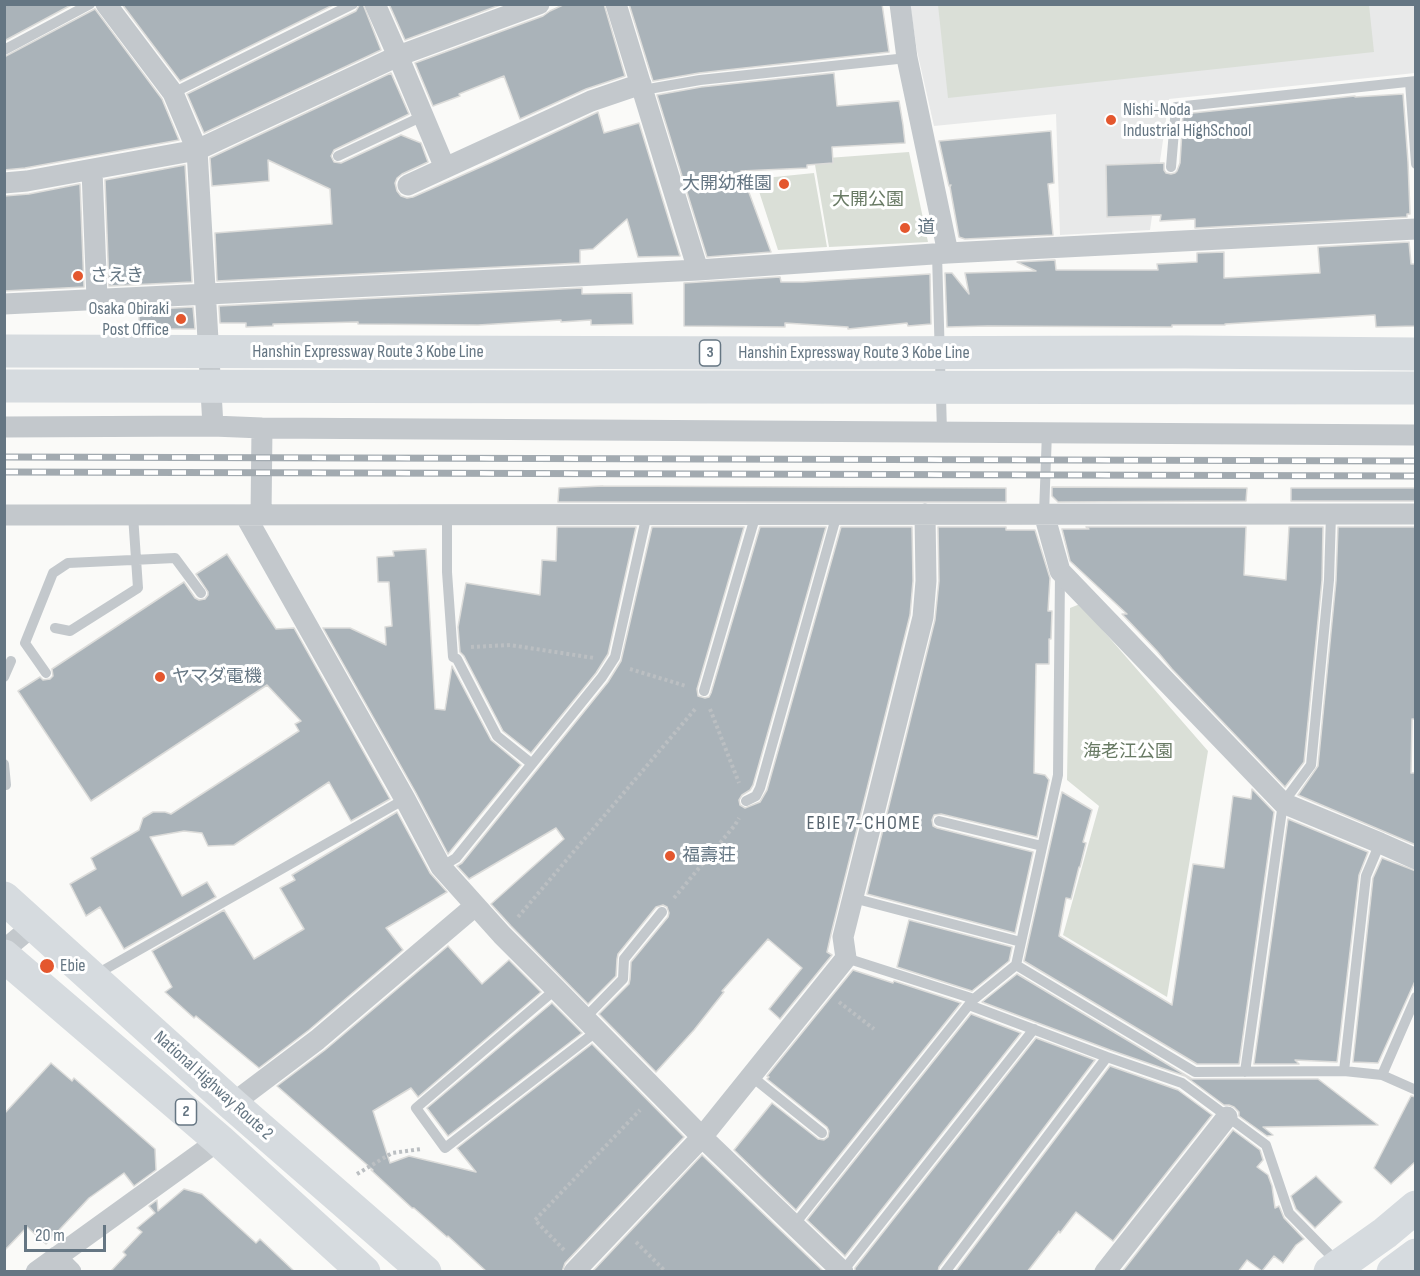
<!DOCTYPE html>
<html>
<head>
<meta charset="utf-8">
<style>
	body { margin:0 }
	#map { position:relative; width:1420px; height:1276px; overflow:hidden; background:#fafaf8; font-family:"Sofia Sans Condensed",sans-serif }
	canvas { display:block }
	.frame { position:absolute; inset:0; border:6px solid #657683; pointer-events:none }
	.scale { position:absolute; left:24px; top:1225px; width:82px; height:27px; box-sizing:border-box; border:3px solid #657683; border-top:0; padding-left:8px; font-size:18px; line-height:21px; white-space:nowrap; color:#657683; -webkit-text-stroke:4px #fff; paint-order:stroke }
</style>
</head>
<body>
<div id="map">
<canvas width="1420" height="1276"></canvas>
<div class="frame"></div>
<div class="scale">20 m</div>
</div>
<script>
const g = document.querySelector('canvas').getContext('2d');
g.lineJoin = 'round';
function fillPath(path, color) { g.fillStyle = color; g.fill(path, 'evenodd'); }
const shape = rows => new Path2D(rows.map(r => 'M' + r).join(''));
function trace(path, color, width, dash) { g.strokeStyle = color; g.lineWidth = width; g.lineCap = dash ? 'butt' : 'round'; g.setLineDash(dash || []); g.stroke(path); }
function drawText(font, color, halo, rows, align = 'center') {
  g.font = font + ' "Sofia Sans Condensed","Noto Sans JP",sans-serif'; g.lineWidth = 6; g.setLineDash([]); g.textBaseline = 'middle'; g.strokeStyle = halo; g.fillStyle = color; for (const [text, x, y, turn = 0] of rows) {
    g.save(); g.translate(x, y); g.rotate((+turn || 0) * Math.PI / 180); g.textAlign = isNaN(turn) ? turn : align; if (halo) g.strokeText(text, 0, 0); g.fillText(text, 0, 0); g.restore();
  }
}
fillPath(shape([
	[910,5,1415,5,1415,73,1169,99,1150,230,1060,235,1056,114,934,126,917,51]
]), '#e8e9e9');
fillPath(shape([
	[938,5,1369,5,1374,52,948,98],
	[909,152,928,242,829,247,814,159],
	[814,173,827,247,778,250,755,179],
	[1080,604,1208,751,1167,997,1063,935,1099,806,1067,780,1070,608]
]), '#dadfd7');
const building = shape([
	[4,4,73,4,4,41,4,4],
	[122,4,335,4,180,81,122,4],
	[360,4,363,4,381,50,204,133,187,94,356,11,360,4],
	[389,4,500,4,500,5,405,40,389,4],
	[565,4,604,4,625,76,586,89,520,119,504,76,459,94,460,96,433,106,415,63,543,16,550,11,565,4],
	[629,4,882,4,889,52,699,73,653,81,629,4],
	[95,9,162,99,179,140,25,168,4,170,4,57,95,9],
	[391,73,409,114,334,150,331,156,334,162,341,163,401,135,421,143,428,162,402,174,397,178,395,183,397,191,401,196,407,198,413,197,492,162,598,112,604,133,639,123,680,256,638,257,627,219,593,249,580,250,580,263,217,281,215,233,332,224,330,189,268,160,269,181,212,186,210,158,391,73],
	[834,73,837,106,899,101,903,125,905,143,832,147,833,163,807,165,807,168,741,171,771,252,707,257,657,95,701,87,834,73],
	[1403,94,1408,162,1410,214,1407,214,1407,217,1195,228,1195,219,1160,221,1161,215,1107,217,1106,165,1164,163,1164,170,1166,173,1171,174,1175,173,1177,171,1180,163,1183,114,1355,96,1355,97,1403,94],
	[1051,131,1054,183,1048,184,1053,235,965,239,959,237,950,187,951,185,949,186,939,141,1051,131],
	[185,165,192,282,109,286,105,180,185,165],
	[80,184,84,287,4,291,4,196,29,194,80,184],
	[1409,242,1411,264,1416,264,1416,326,1376,327,1375,315,1225,324,1225,325,1172,325,1172,327,988,326,947,327,945,273,952,273,969,294,965,273,1036,271,1017,262,1055,260,1056,270,1158,270,1157,264,1197,262,1197,253,1224,252,1224,278,1320,273,1318,247,1409,242],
	[930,274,931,324,908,326,907,323,848,329,848,327,785,323,785,327,684,326,684,283,780,277,781,282,803,282,930,274],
	[582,288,582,294,632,293,633,324,591,325,591,320,561,322,561,320,478,325,358,324,358,322,273,324,273,326,246,327,246,323,220,323,219,306,582,288],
	[193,307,195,329,139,329,139,310,193,307],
	[603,486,1006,488,1006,502,558,502,559,488,603,486],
	[1052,487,1247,488,1246,501,1058,502,1052,496,1052,487],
	[1291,488,1416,488,1416,501,1291,501,1291,488],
	[557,527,636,527,608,654,596,673,531,753,503,731,464,656,460,652,458,627,466,583,540,595,542,560,556,561,557,527],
	[652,527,744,527,697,689,698,696,705,698,709,697,711,693,760,527,826,527,753,785,750,790,742,795,739,800,740,805,745,808,760,802,767,790,841,527,912,527,913,581,910,615,831,934,827,952,832,955,780,1019,769,1009,802,968,768,939,722,991,724,992,694,1030,656,1072,599,1014,629,984,630,979,631,962,668,917,669,913,667,907,663,905,656,907,618,954,617,959,616,976,588,1004,511,926,491,904,564,839,556,828,469,879,457,866,462,863,608,682,621,661,652,527],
	[938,527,1006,527,1006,530,1035,530,1050,578,1048,611,1052,611,1051,639,1049,639,1049,664,1036,664,1034,773,1045,775,1049,780,1037,837,941,814,934,815,932,820,933,826,937,828,1033,852,1015,933,867,894,935,620,939,581,938,527],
	[1086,527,1246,527,1244,575,1286,580,1289,527,1323,527,1322,580,1304,762,1285,787,1172,669,1157,651,1122,614,1127,614,1070,561,1062,529,1089,529,1086,527],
	[1338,527,1416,527,1416,719,1412,719,1411,773,1416,773,1416,845,1298,795,1318,766,1336,581,1338,527],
	[426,549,435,709,445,710,452,666,491,740,521,765,448,854,416,793,323,628,350,628,386,645,385,627,392,626,389,582,378,582,377,557,394,556,393,551,426,549],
	[227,554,276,629,294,628,390,799,351,821,329,782,234,845,208,846,202,833,184,831,150,837,182,896,207,882,216,897,124,949,100,907,86,916,70,884,96,869,91,858,139,830,143,818,153,812,165,812,171,814,299,731,295,724,301,721,267,685,91,801,18,691,40,677,43,680,50,679,53,676,52,669,184,582,195,598,199,600,205,599,208,595,208,592,196,574,227,554],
	[1252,789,1274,812,1239,1064,1197,1064,1024,961,1062,792,1092,810,1083,842,1086,843,1080,867,1079,867,1071,899,1066,898,1059,936,1172,1005,1193,864,1224,868,1233,796,1251,799,1252,789],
	[397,812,430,873,447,892,386,928,403,950,309,1030,259,1068,196,1016,194,1018,165,992,172,987,152,951,224,910,254,959,304,929,280,888,295,880,292,875,397,812],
	[1288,819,1368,852,1359,875,1337,1062,1295,1060,1299,1064,1254,1064,1288,819],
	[1382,858,1416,871,1416,979,1378,1063,1353,1062,1373,878,1382,858],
	[909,920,1012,947,1009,961,972,991,897,967,909,920],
	[448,946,482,984,509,960,541,992,418,1097,411,1088,373,1111,390,1163,409,1156,476,1172,457,1148,592,1044,684,1137,565,1263,562,1272,487,1272,448,1236,447,1237,414,1208,412,1208,371,1170,373,1170,277,1086,325,1050,448,946],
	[853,970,893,983,894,981,961,1003,796,1210,734,1150,772,1103,818,1139,824,1140,828,1137,829,1131,827,1127,767,1079,769,1077,767,1076,853,970],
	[1017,974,1192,1079,1318,1079,1378,1125,1263,1127,1273,1135,1267,1136,1239,1116,1239,1112,1234,1107,1229,1105,1224,1105,1185,1076,1110,1050,982,1002,1017,974],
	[552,1003,582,1033,448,1136,427,1108,552,1003],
	[971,1014,1021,1033,845,1256,807,1220,971,1014],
	[1036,1038,1095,1060,939,1267,938,1272,855,1272,855,1268,1036,1038],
	[51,1063,72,1081,74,1078,155,1149,156,1170,134,1186,124,1173,89,1198,46,1244,27,1227,4,1251,4,1114,51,1063],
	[1110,1066,1178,1090,1212,1115,1113,1241,1076,1212,1060,1233,1059,1231,1027,1272,955,1272,1110,1066],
	[1411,1096,1416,1097,1416,1161,1391,1184,1374,1168,1411,1096],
	[1233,1130,1260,1150,1263,1160,1257,1167,1268,1175,1272,1186,1275,1208,1279,1206,1284,1218,1304,1239,1296,1245,1283,1263,1274,1256,1262,1271,1247,1260,1238,1272,1122,1272,1233,1130],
	[702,1155,824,1272,592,1272,702,1155],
	[1316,1176,1342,1202,1315,1228,1296,1209,1291,1196,1316,1176],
	[184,1189,202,1194,256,1243,260,1239,295,1272,110,1272,126,1255,123,1252,142,1232,137,1228,155,1213,149,1206,157,1200,158,1211,184,1189]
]);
fillPath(building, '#aab3b9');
trace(building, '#dcdcda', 1.5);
trace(shape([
	[471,647,510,645,594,658],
	[630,669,686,686],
	[710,709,739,783],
	[674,898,735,825,739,818],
	[518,917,696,708],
	[839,1002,874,1029],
	[357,1174,392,1153,421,1149],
	[636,1242,666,1272],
	[564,1250,535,1220,640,1110]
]), '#bbbfc2', 4, [3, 3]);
trace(shape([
	[4,50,90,4],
	[1410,82,1416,164],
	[643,90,700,80,907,58],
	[173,93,353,4],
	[338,156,423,116],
	[1171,167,1176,107,1416,81],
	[937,254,942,432],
	[1044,514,1047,432],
	[447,515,447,572,453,657,457,659,497,736,532,764],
	[55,628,70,631,138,588,133,515],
	[46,673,25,643,53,573,68,563,175,558,201,593],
	[4,677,11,661],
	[704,691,756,514],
	[4,764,6,785,4,785],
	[746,801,756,796,760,788,837,514],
	[939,821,1042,846],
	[441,867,456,858,602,677,615,657,647,514],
	[853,898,1021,942],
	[846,958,974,999,1016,965,1195,1072,1344,1071,1382,1075,1416,1090],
	[1016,965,1058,775,1060,574],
	[95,975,405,799],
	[556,989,416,1108,445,1148,597,1031],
	[969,1005,1107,1057,1182,1083,1266,1145,1289,1213,1338,1263],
	[585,1018,623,979,624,959,662,912],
	[1344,1071,1366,876,1380,843],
	[1245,1072,1283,803,1311,765,1329,580,1331,514],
	[1382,1075,1416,997],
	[751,1076,822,1133],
	[794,1225,972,1001],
	[843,1271,1034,1029],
	[945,1272,1107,1057]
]), '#c3c8cc', 10);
trace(shape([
	[106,4,173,93,197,150,213,426],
	[375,4,398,56,445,168],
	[616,4,698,270],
	[900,4,907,58,948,253],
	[92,170,97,299],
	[4,183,27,181,197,150,398,56,539,4],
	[408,185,591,101,641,84],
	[4,304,698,270,948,253,1416,229],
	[4,427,213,426,262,428,1416,435],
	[1044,514,1060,571,1283,803,1380,843,1416,859],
	[4,515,1416,514],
	[245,515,405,799,441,867,502,935,556,989,702,1137,843,1272],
	[261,515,262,428],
	[4,950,34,925],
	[232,1104,317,1040,475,906],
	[56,1257,71,1272],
	[36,1272,219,1140],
	[574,1272,702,1137,846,958,843,937,923,617,926,581,925,514],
	[1105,1272,1227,1117]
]), '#c3c8cc', 21);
trace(shape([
	[1330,1272,1385,1233,1416,1207],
	[1393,1272,1416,1255]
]), '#d6dbdf', 33);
trace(shape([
	[4,351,787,353,1185,352,1416,354],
	[4,386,1416,388],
	[4,898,232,1104,425,1272],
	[4,956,219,1140,364,1272]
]), '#d6dbdf', 33);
const rail = shape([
	[4,457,1416,461],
	[4,472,1416,476]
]);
trace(rail, '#a2aab0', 7);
trace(rail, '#fff', 4.5, [14]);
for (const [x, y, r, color] of [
	[1111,120,6,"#e4572e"],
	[784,184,6,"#e4572e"],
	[905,228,6,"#e4572e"],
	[78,276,6,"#e4572e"],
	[181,319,6,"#e4572e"],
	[160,677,6,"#e4572e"],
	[670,856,6,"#e4572e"],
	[47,966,8,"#e4572e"]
]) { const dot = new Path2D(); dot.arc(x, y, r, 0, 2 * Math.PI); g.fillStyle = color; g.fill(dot); trace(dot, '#fff', 2); }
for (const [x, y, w] of [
	[710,353,21],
	[186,1112,21]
]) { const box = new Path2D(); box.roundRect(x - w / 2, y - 13, w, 26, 4.5); g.fillStyle = '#fff'; g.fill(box); trace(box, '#657683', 1.5); }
drawText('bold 16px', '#657683', null, [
	["3",710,353],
	["2",186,1112]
]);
drawText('18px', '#657683', '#fff', [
	["Nishi-Noda",1123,110],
	["Industrial HighSchool",1123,131],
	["大開幼稚園",772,184,"right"],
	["道",917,228],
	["さえき",90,276],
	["Osaka Obiraki",169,309,"right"],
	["Post Office",169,330,"right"],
	["ヤマダ電機",172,677],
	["福壽荘",682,856],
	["Ebie",60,966]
], 'left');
drawText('18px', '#687a64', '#fff', [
	["大開公園",868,200],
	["海老江公園",1128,752]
]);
drawText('18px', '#657683', '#fff', [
	["Hanshin Expressway Route 3 Kobe Line",368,352],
	["Hanshin Expressway Route 3 Kobe Line",854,353],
	["National Highway Route 2",213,1086,42]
]);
g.letterSpacing = '1.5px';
drawText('20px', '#57646e', '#fff', [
	["EBIE 7-CHOME",864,824]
]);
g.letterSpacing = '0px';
</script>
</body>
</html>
